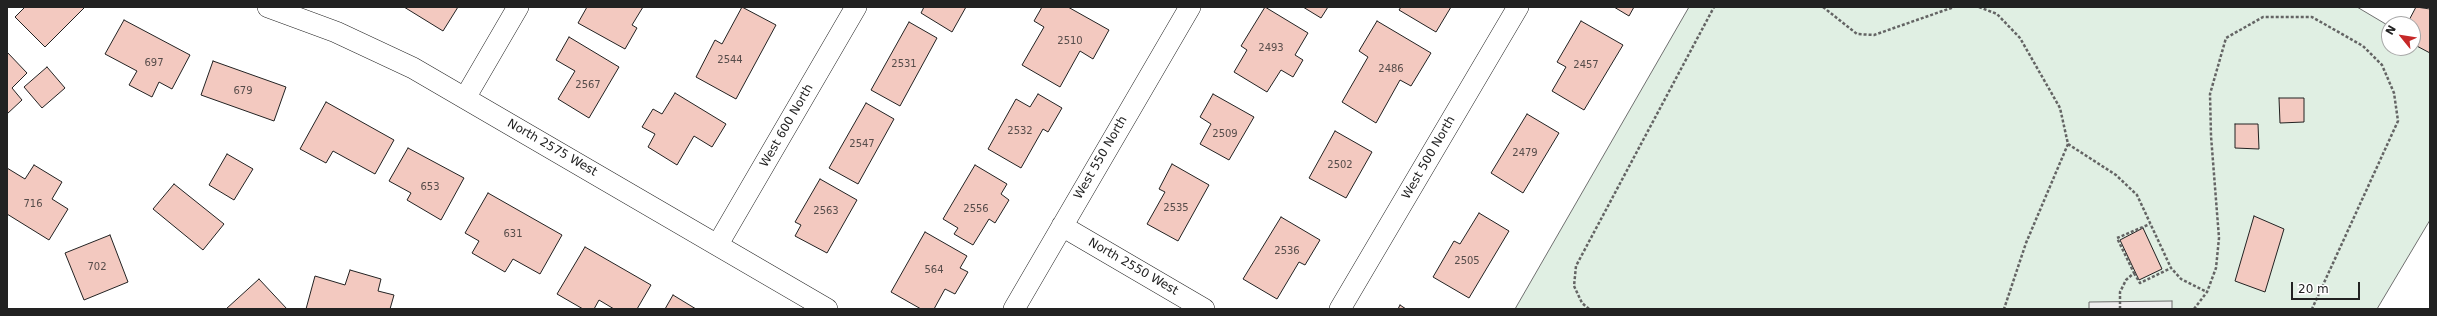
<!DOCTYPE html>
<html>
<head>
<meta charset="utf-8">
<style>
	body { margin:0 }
	#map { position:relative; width:2437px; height:316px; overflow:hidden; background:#fff; font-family:"DejaVu Sans",sans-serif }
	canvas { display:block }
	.frame { position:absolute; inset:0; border:8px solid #222; pointer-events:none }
	.north { position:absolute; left:2381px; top:16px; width:40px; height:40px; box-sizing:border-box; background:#fff; border:1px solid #a7a7a7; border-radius:50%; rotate:300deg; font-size:11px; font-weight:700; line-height:16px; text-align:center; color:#222 }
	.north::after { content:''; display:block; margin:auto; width:14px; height:18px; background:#c62828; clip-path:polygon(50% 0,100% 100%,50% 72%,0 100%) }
	.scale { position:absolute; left:2291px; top:282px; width:69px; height:18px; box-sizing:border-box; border:2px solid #222; border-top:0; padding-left:5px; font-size:12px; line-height:14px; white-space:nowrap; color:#222; -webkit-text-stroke:3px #fff; paint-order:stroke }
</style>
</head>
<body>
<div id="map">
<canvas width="2437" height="316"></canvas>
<div class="frame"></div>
<div class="north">N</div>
<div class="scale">20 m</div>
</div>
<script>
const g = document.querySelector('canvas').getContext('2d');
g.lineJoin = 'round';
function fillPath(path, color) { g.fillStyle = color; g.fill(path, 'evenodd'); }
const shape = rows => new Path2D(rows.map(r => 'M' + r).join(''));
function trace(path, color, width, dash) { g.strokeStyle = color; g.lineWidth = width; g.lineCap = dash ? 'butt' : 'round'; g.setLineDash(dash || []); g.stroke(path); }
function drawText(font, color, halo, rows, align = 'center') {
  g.font = font + ' "DejaVu Sans",sans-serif'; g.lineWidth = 3; g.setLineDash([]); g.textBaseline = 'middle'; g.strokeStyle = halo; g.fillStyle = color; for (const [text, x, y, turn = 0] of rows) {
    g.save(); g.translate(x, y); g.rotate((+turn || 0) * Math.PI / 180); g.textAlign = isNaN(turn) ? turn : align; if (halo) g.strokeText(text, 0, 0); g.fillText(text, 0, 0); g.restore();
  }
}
const green = shape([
	[1689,7,2357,7,2389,26,2389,48,2413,48,2413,40,2430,51,2430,220,2377,309,1515,309,1689,7]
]);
fillPath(green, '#e0efe3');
trace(green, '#6f6f6f', 1);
const parking = shape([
	[2172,301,2172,309,2089,309,2089,302,2172,301]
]);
fillPath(parking, '#ededed');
trace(parking, '#6f6f6f', 1);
const building = shape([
	[25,7,85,7,45,47,15,17,25,7],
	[404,7,458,7,443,31,404,7],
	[587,7,643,7,632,25,637,28,625,49,578,23,587,7],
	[742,7,776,25,736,99,696,77,715,40,722,44,742,7],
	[924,7,966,7,952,32,921,13,924,7],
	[1042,7,1068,7,1109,30,1093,59,1080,51,1060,87,1022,65,1044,27,1034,21,1042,7],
	[1265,7,1308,33,1295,55,1303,60,1293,77,1281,70,1267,92,1234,72,1247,50,1241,46,1265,7],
	[1303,7,1328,7,1321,18,1303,7],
	[1401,7,1451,7,1436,32,1399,10,1401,7],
	[1614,7,1634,7,1629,16,1614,7],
	[2416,7,2430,9,2430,53,2413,44,2413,24,2407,24,2416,7],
	[124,20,190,55,172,89,159,82,152,97,129,85,137,71,105,54,124,20],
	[1377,21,1431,53,1411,86,1400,80,1376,123,1342,102,1368,57,1359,51,1377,21],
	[1581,21,1623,45,1584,110,1552,91,1566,67,1557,62,1581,21],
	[909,22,937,38,900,106,871,90,909,22],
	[569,37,619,67,589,118,558,99,575,71,556,60,569,37],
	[7,52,27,73,12,88,22,100,7,114,7,52],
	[213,61,286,87,274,121,201,95,213,61],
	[47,67,65,88,42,108,24,87,47,67],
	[675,93,726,124,712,147,694,136,677,165,648,147,655,134,642,127,653,109,662,114,675,93],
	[1038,94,1062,108,1048,132,1043,129,1021,168,988,149,1016,99,1030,107,1038,94],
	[1213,94,1254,117,1229,160,1200,144,1211,124,1200,117,1213,94],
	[2279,98,2304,98,2304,122,2280,123,2279,98],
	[326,102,394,140,375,174,333,151,326,163,300,149,326,102],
	[866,103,894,119,858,184,829,168,866,103],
	[1527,114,1559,133,1523,193,1491,173,1527,114],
	[2235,124,2258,124,2259,149,2235,148,2235,124],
	[1335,131,1372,152,1346,198,1309,178,1335,131],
	[408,148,464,178,441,220,407,200,411,193,389,181,408,148],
	[227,154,253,169,234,200,209,185,227,154],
	[1172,164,1209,185,1178,241,1147,224,1165,192,1159,189,1172,164],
	[34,165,62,182,52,199,68,209,49,240,7,214,7,168,25,179,34,165],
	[975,165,1007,184,1001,194,1009,200,995,223,989,219,973,245,954,234,958,228,943,219,975,165],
	[820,179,857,200,827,253,795,236,801,225,795,222,820,179],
	[174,184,224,224,203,250,153,209,174,184],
	[488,193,562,235,540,274,513,259,505,272,472,253,479,241,465,233,488,193],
	[1479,213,1509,231,1469,298,1433,277,1454,241,1460,244,1479,213],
	[2254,216,2284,229,2265,292,2235,281,2254,216],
	[1281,217,1320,240,1305,265,1299,262,1277,299,1243,279,1281,217],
	[2143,228,2162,269,2139,280,2120,240,2143,228],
	[925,232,967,256,960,268,968,272,955,294,945,289,934,309,921,309,891,292,925,232],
	[110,235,128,282,84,300,65,253,110,235],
	[585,247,651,285,637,309,614,309,599,300,594,309,583,309,557,294,585,247],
	[350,270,381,279,378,291,394,295,390,309,306,309,315,276,345,285,350,270],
	[259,279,287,309,226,309,259,279],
	[673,295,696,309,665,309,673,295],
	[1400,305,1406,309,1398,309,1400,305]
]);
fillPath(building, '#f3c9c0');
trace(building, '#222', 1);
const street = shape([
	[268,7,336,32,413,68,827,309],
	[465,98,518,7],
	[1062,226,1204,309],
	[718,244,856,7],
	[1014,309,1190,7],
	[1340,309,1518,7]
]);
trace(street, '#222', 22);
trace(shape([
	[1823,7,1857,34,1874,35,1954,7],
	[1979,7,1997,14,2020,38,2060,108,2068,144,2026,243,2004,309],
	[2068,144,2116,175,2137,195,2171,268,2181,279,2207,292],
	[2134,273,2140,283,2171,268],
	[1589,309,1582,303,1574,286,1576,266,1714,7],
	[2120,309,2120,292,2126,280,2134,273,2117,238,2150,224],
	[2194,309,2207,292,2216,268,2219,238,2211,136,2210,94,2226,38,2263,17,2312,17,2363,46,2382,65,2394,93,2398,121,2312,309]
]), '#646464', 2.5, [3, 2]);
trace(street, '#fff', 21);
drawText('10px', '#564c4a', null, [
	["2510",1070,41],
	["2493",1271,48],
	["2544",730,60],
	["697",154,63],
	["2531",904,64],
	["2457",1586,65],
	["2486",1391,69],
	["2567",588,85],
	["679",243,91],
	["2532",1020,131],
	["2509",1225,134],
	["2547",862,144],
	["2479",1525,153],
	["2502",1340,165],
	["653",430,187],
	["716",33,204],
	["2535",1176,208],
	["2556",976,209],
	["2563",826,211],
	["631",513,234],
	["2536",1287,251],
	["2505",1467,261],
	["702",97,267],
	["564",934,270]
]);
drawText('12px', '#222', '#fff', [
	["West 600 North",787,126,-60],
	["North 2575 West",552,148,30],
	["West 550 North",1101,158,-60],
	["West 500 North",1429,158,-60],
	["North 2550 West",1133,267,30]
]);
</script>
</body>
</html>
